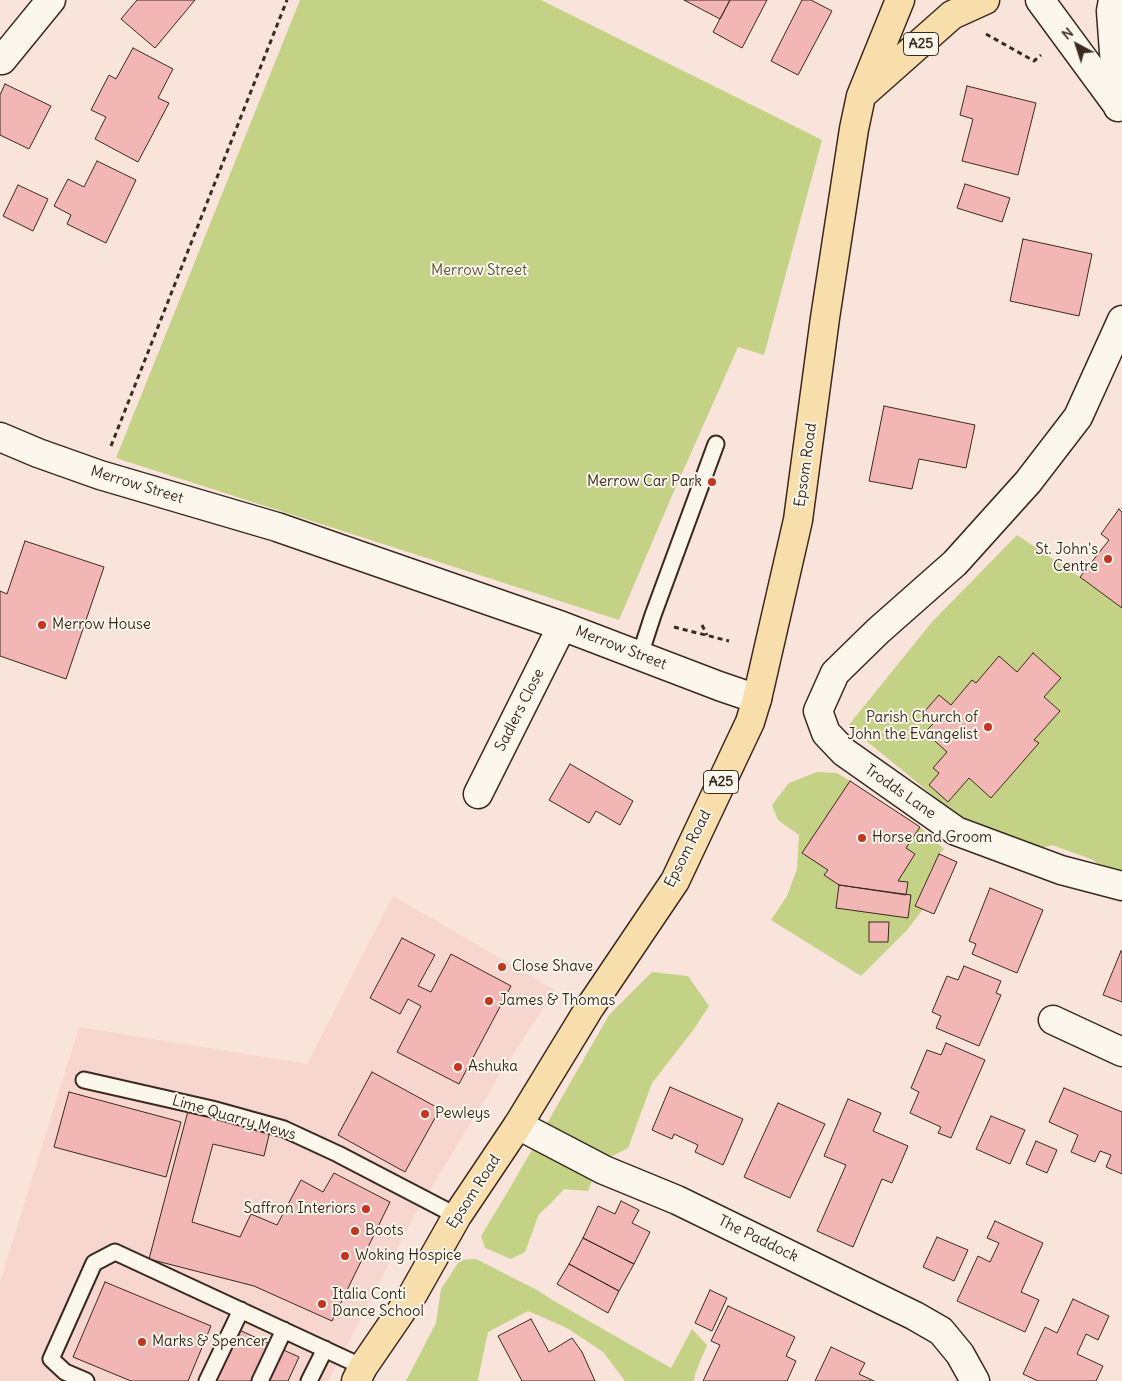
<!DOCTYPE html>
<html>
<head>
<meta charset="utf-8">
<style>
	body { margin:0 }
	#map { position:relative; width:1122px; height:1381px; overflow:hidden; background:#f8e4db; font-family:Delius,sans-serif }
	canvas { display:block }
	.north { position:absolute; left:1052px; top:20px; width:50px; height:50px; -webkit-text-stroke:4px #fbf7ec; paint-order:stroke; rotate:320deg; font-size:14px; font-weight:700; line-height:20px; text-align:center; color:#3b2a1e }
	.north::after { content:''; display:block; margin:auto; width:18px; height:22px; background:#3b2a1e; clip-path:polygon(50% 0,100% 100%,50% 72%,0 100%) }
</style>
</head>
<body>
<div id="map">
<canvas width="1122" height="1381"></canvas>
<div class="north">N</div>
</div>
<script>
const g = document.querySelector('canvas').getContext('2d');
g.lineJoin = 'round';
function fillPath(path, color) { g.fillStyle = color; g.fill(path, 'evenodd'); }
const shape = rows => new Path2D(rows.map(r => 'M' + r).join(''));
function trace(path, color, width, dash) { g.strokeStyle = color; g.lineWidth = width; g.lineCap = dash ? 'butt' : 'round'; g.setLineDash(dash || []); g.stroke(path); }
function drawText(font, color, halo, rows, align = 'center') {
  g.font = font + ' Delius,sans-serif'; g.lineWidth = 4; g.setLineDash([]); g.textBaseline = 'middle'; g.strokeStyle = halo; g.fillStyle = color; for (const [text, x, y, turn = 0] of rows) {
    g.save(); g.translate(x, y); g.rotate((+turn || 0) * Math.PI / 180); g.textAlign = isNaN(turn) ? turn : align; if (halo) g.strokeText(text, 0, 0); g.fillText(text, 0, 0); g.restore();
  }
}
fillPath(shape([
	[393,896,555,990,499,1076,413,1218,328,1381,0,1381,0,1282,79,1027,307,1064]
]), '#f6d6cf');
fillPath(shape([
	[300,0,541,0,822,140,764,355,738,347,671,498,619,620,116,458],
	[1017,535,1080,577,1122,608,1122,873,1105,868,1091,859,1052,845,1039,849,962,819,848,726,932,622],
	[817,772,837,773,850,781,920,827,944,849,939,854,915,905,923,909,907,930,861,976,771,920,787,896,797,869,799,835,778,820,772,805,789,783],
	[652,972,688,976,709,1006,694,1029,652,1083,628,1148,599,1163,588,1191,564,1189,551,1203,539,1214,525,1252,511,1259,485,1248,481,1236,510,1188,609,1015],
	[476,1259,537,1290,554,1301,671,1368,692,1329,707,1345,695,1374,694,1381,625,1381,603,1352,567,1328,528,1311,488,1332,478,1379,479,1381,405,1381,407,1379,436,1323,441,1289,460,1260]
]), '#c4d285');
const building = shape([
	[137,0,195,0,155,48,121,19,137,0],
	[684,0,730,0,720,19,684,0],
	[730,0,767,0,742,48,713,32,730,0],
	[802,0,811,0,832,11,798,75,771,61,802,0],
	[133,48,173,69,158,98,169,103,138,162,95,139,106,117,91,110,109,75,116,79,133,48],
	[5,84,51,106,29,149,0,135,0,95,5,84],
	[967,86,1036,103,1018,175,962,161,973,119,960,115,967,86],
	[97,161,136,180,106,243,67,224,71,215,54,206,68,179,84,187,97,161],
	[965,184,1010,198,1002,222,957,208,965,184],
	[18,185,48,199,33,231,3,216,18,185],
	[1023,239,1092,254,1079,316,1010,301,1023,239],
	[884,406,975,425,966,468,919,459,912,489,869,481,884,406],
	[1119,509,1122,512,1122,608,1080,577,1109,540,1101,534,1119,509],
	[25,541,104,567,66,679,0,656,0,591,7,594,25,541],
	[1033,653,1061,678,1044,697,1060,711,1034,740,1039,743,991,798,969,778,948,802,929,785,939,773,933,768,947,752,925,732,935,722,924,712,939,695,951,705,972,680,976,683,999,656,1017,672,1033,653],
	[570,764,633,801,620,825,596,811,589,823,549,800,570,764],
	[850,781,920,827,906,848,915,854,898,881,908,882,906,895,839,885,824,875,828,870,802,853,850,781],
	[939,854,957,862,934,914,915,906,939,854],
	[839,885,911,895,908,918,836,908,839,885],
	[990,888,1043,910,1017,973,972,954,976,944,969,941,990,888],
	[869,922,889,922,888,942,869,942,869,922],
	[402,938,435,955,418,986,431,992,451,954,511,986,459,1084,397,1052,421,1006,408,999,400,1014,370,998,402,938],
	[1121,951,1122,951,1122,1002,1103,995,1121,951],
	[964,966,1001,981,996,993,1001,995,979,1046,936,1028,941,1016,932,1012,947,976,958,980,964,966],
	[946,1043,985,1060,951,1138,938,1133,941,1127,910,1113,919,1092,911,1088,927,1050,941,1055,946,1043],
	[372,1072,440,1109,405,1172,338,1135,372,1072],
	[670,1087,743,1119,723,1165,695,1152,698,1145,674,1134,672,1139,652,1130,670,1087],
	[1064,1088,1122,1112,1122,1174,1106,1167,1111,1155,1100,1151,1095,1162,1071,1152,1078,1135,1049,1122,1064,1088],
	[69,1092,181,1122,166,1177,54,1147,69,1092],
	[848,1099,881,1113,873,1131,908,1146,892,1183,882,1179,853,1247,817,1231,846,1165,824,1156,848,1099],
	[778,1103,825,1124,790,1198,744,1177,778,1103],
	[188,1111,270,1131,264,1156,213,1144,192,1222,240,1237,251,1214,277,1225,301,1180,323,1192,334,1173,390,1202,332,1321,254,1286,149,1259,188,1111],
	[991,1116,1025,1130,1010,1164,976,1149,991,1116],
	[1036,1141,1057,1150,1047,1173,1026,1164,1036,1141],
	[621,1201,639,1210,632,1223,650,1232,634,1264,583,1238,598,1206,615,1214,621,1201],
	[995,1221,1043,1243,1021,1292,1039,1300,1025,1332,957,1301,978,1256,990,1262,999,1243,987,1238,995,1221],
	[937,1237,968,1250,954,1281,923,1267,937,1237],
	[583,1238,634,1264,619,1291,569,1264,583,1238],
	[569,1264,619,1291,608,1313,557,1284,569,1264],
	[105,1282,211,1326,188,1381,131,1381,73,1357,105,1282],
	[710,1290,727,1298,712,1331,695,1323,710,1290],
	[1073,1299,1109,1316,1098,1340,1086,1334,1077,1354,1103,1366,1096,1381,1038,1381,1023,1374,1045,1327,1057,1333,1073,1299],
	[728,1306,795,1337,786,1356,796,1361,787,1381,703,1381,720,1345,711,1341,728,1306],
	[531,1319,549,1352,572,1338,582,1352,595,1381,522,1381,498,1336,531,1319],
	[228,1325,299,1357,288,1381,203,1381,228,1325],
	[831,1347,865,1363,859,1374,874,1381,815,1381,831,1347]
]);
fillPath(building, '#f2b6b4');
trace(building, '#3b2a1e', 1);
const service = shape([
	[640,655,653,615,716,444],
	[84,1080,212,1109,284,1129,338,1154,457,1216],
	[86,1381,65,1372,51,1359,94,1263,115,1252,363,1367],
	[207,1381,241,1310],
	[260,1381,284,1330],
	[309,1381,325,1349]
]);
const minor = shape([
	[2,60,51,0],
	[0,437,38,453,100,475,277,527,562,626,719,686,757,699],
	[478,794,562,626],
	[1053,1020,1122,1052],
	[518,1125,604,1170,677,1200,915,1316,941,1331,960,1354,975,1381]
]);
const tertiary = shape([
	[1040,0,1118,106],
	[1113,0,1111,11,1118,107],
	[1122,320,1078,417,1028,482,955,563,878,631,835,673,818,711,826,733,844,752,956,831,1061,870,1122,886]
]);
const primary = shape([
	[864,93,952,15,985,0],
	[356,1381,363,1367,413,1294,457,1216,518,1125,590,1007,675,881,750,722,757,699,798,520,825,318,854,129,861,96,900,0]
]);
trace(service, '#3b2a1e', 19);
trace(minor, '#3b2a1e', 31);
trace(tertiary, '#3b2a1e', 31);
trace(primary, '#3b2a1e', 31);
trace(shape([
	[986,34,1034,61,1041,55],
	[111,446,287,0],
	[702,625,707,635],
	[674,627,729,641]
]), '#3b2a1e', 3, [5, 4]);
trace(service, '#fbf7ec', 15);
trace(minor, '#fbf7ec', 28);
trace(tertiary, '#fbf7ec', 28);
trace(primary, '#f8deab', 28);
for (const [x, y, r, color] of [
	[712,482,5,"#c8321e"],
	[1108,559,5,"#c8321e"],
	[42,625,5,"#c8321e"],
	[988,727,5,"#c8321e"],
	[862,838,5,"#c8321e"],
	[502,967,5,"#c8321e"],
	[489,1001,5,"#c8321e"],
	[458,1067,5,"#c8321e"],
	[425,1114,5,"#c8321e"],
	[366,1209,5,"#c8321e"],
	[355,1231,5,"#c8321e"],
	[345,1256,5,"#c8321e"],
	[322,1304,5,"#c8321e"],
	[142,1342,5,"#c8321e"]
]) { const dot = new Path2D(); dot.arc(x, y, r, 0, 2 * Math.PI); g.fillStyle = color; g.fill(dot); trace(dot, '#fbf7ec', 2); }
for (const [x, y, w] of [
	[921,44,35],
	[721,782,35]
]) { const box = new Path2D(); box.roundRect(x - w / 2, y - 11.5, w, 23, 4); g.fillStyle = '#fbf7ec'; g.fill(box); trace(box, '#3b2a1e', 1); }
drawText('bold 14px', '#3b2a1e', null, [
	["A25",921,44],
	["A25",721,782]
]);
drawText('15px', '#5d5438', '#fbf7ec', [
	["Merrow Street",479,271]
]);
drawText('15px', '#3b2a1e', '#fbf7ec', [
	["Epsom Road",806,465,-82],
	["Merrow Street",137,485,17],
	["Merrow Street",621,648,21],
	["Sadlers Close",520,710,-63],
	["Trodds Lane",900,792,35],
	["Epsom Road",688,849,-63],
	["Lime Quarry Mews",234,1118,16],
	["Epsom Road",474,1192,-57],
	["The Paddock",758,1239,26]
]);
drawText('15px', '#3b2a1e', '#fbf7ec', [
	["Merrow Car Park",702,482,"right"],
	["St. John's",1098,550,"right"],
	["Centre",1098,567,"right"],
	["Merrow House",52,625],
	["Parish Church of",978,718,"right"],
	["John the Evangelist",978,735,"right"],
	["Horse and Groom",872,838],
	["Close Shave",512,967],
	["James & Thomas",499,1001],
	["Ashuka",468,1067],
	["Pewleys",435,1114],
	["Saffron Interiors",356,1209,"right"],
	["Boots",365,1231],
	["Woking Hospice",355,1256],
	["Italia Conti",332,1295],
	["Dance School",332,1312],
	["Marks & Spencer",152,1342]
], 'left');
</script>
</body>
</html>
